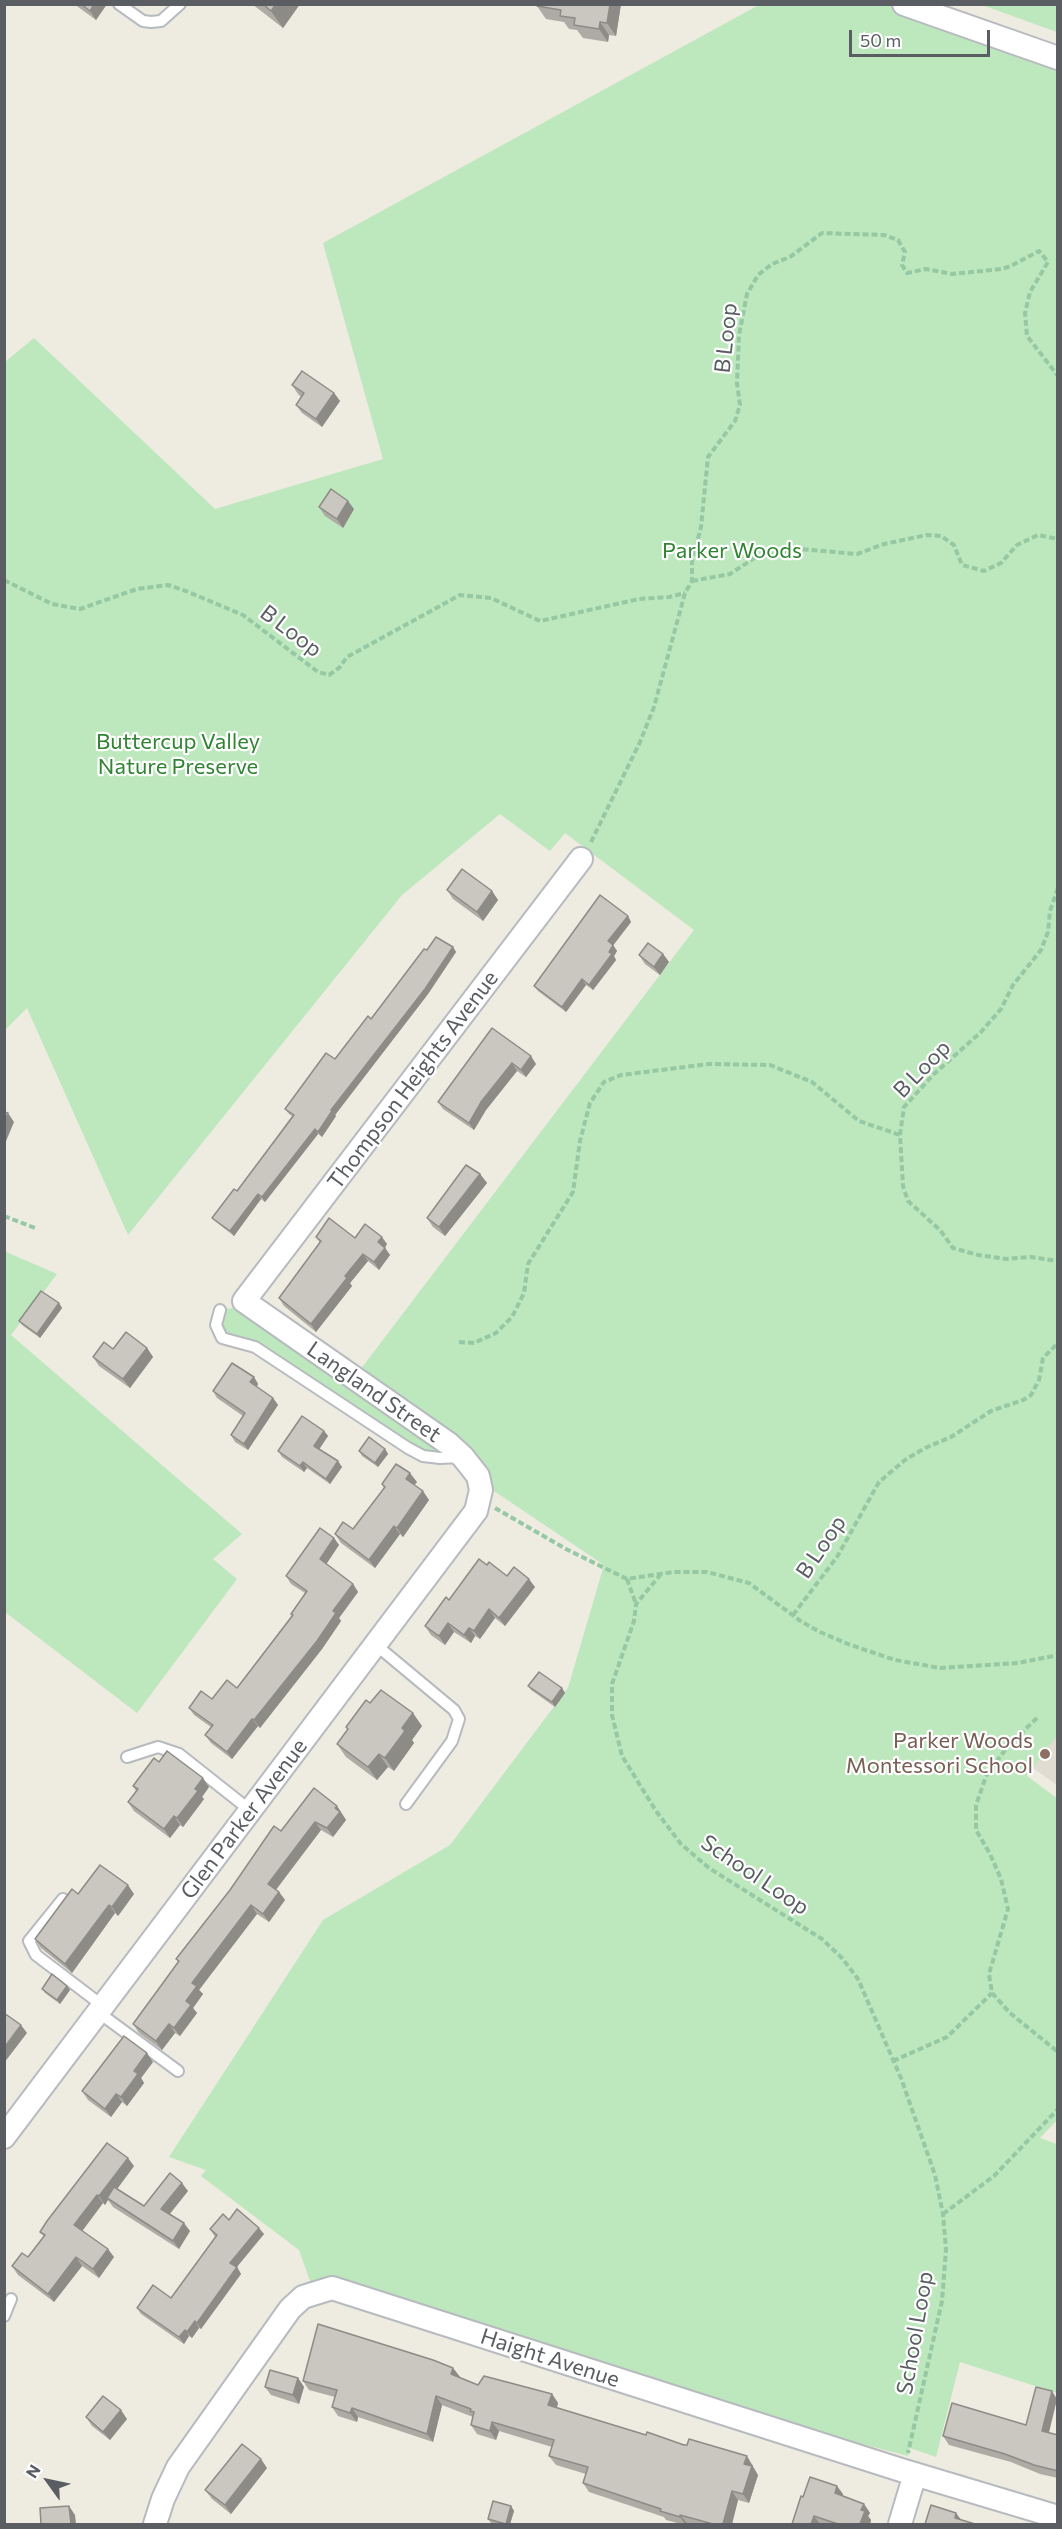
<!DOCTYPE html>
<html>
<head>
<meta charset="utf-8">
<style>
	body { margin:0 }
	#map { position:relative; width:1062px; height:2529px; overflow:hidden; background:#eeebe1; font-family:Commissioner,sans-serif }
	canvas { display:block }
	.frame { position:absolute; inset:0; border:6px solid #5a5e63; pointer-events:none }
	.north { position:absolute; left:18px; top:2451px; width:60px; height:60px; -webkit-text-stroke:4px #fff; paint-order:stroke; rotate:303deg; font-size:16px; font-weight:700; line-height:24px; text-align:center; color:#5a5e63 }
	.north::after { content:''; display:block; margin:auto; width:21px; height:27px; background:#5a5e63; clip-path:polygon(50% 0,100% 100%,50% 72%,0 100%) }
	.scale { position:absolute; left:849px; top:30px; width:141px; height:27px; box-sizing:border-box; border:3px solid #5a5e63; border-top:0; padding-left:8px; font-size:18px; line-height:21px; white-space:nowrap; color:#5a5e63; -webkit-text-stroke:4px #fff; paint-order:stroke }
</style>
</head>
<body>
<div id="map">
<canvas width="1062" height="2529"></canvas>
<div class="frame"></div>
<div class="north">N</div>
<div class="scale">50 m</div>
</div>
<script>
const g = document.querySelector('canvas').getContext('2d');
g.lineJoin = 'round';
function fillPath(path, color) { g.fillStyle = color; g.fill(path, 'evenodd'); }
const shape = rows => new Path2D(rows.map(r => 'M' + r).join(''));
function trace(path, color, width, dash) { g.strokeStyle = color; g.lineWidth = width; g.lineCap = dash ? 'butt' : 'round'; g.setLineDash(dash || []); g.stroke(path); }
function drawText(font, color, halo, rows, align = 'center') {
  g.font = font + ' Commissioner,sans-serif'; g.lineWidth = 4.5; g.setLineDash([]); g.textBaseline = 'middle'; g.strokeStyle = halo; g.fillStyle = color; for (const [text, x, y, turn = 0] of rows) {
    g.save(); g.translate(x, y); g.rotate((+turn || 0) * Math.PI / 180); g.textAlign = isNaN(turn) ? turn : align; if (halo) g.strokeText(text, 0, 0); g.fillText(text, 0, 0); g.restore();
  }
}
fillPath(shape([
	[1057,1721,1057,1785,1027,1764]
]), '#e0dcd2');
fillPath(shape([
	[759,5,904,5,1057,58,1058,1734,1027,1776,1058,1799,1057,2120,1040,2138,1057,2144,1057,2393,960,2362,936,2457,910,2448,908,2456,613,2378,314,2292,299,2250,201,2176,206,2170,169,2157,323,1920,450,1845,568,1688,604,1565,445,1458,423,1456,255,1347,222,1338,220,1310,232,1308,244,1301,354,1378,694,930,565,833,550,851,500,814,402,895,128,1235,27,1008,5,1030,5,362,34,338,215,509,383,459,323,243],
	[982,5,1057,5,1057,32],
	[4,1251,57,1274,11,1335,242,1534,213,1559,237,1579,137,1713,5,1612]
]), '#bde7bc');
const service = shape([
	[119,4,143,21,151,22,161,21,180,4],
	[220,1310,216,1325,222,1338,255,1347,408,1448,423,1456,440,1458,460,1457],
	[376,1645,454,1710,459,1719,452,1741,406,1804],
	[127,1757,158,1747,179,1754,251,1811],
	[63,1899,29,1941,36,1955,103,2006],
	[98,2012,178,2071],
	[4,2316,11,2299]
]);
const minor = shape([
	[904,4,1058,58],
	[4,2137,476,1511,481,1490,478,1476,463,1457,449,1444,244,1301,581,859],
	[155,2524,163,2499,178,2467,290,2309,303,2297,332,2288,901,2470,1058,2517],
	[900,2524,915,2474]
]);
trace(service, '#b7babf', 14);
trace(minor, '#b7babf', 26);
trace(shape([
	[4,580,52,604,80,609,137,589,168,585,186,591,243,615,318,672,329,675,339,668,347,657,460,595,491,598,540,621,639,599,669,597,685,593],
	[692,581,730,574,756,557,800,549,857,554,884,544,927,535,941,536,954,545,962,565,984,571,1001,563,1017,545,1038,535,1058,539],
	[591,842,640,742,654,707,685,593,692,581,692,562,701,527,708,457,735,421,740,405,737,383,739,335,747,294,758,275,772,264,790,257,822,233,884,235,898,240,905,252,902,265,907,273,926,269,952,274,1002,269,1011,266,1039,251,1048,262,1030,292,1025,313,1027,336,1058,376],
	[1058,888,1050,911,1048,932,1041,950,1013,985,1001,1009,981,1032,934,1074,904,1107,900,1135,903,1186,908,1201,940,1230,953,1248,978,1255,1007,1259,1031,1257,1058,1261],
	[4,1216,35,1228],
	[459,1342,474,1343,496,1333,512,1317,524,1293,528,1264,573,1192,580,1141,590,1103,604,1082,621,1075,709,1064,770,1065,812,1082,859,1121,900,1135],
	[495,1508,566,1549,627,1579,673,1572,707,1572,749,1583,802,1622,820,1632,848,1644,895,1660,940,1668,1018,1663,1058,1655],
	[661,1574,636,1604,634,1621,612,1684,612,1715,622,1756,656,1811,681,1844,709,1868,822,1939,842,1958,858,1979,901,2078,935,2175,943,2214,946,2249,942,2301,908,2453],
	[627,1579,636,1604],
	[793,1615,837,1557,879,1482,905,1460,925,1448,951,1437,991,1411,1023,1400,1031,1395,1039,1380,1043,1358,1058,1343],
	[1037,1718,1008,1746,986,1776,976,1805,976,1830,990,1854,1001,1879,1008,1909,989,1974,992,1993,1010,2013,1058,2052],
	[893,2061,947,2037,992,1993],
	[943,2214,994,2176,1058,2109]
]), '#95c8a3', 4, [6, 3]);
trace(service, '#fff', 10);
trace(minor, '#fff', 22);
fillPath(shape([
	[74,4,107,4,96,20],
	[252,4,300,4,283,28],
	[621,4,616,36,609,35,608,42,583,38,577,30,569,29,564,22,546,19,537,6],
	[292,385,334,393,340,401,322,427,302,413,296,405,301,397,298,394],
	[319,507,354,509,343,528,325,516],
	[447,890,492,891,498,900,483,921,453,899],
	[628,916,631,922,613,945,617,951,614,956,616,960,593,990,586,985,566,1012,538,991,534,986],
	[453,947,456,952,428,994,335,1115,336,1116,322,1137,318,1134,265,1202,261,1199,234,1236,216,1222,212,1218,237,1191,292,1116,289,1114,285,1109,335,1059,371,1019,427,950],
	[663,954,669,962,660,975,645,964,639,955],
	[492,1028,536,1064,526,1077,517,1071,486,1110,474,1130,443,1109,438,1102],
	[480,1174,487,1183,445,1236,433,1227,427,1218],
	[316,1237,355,1238,387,1244,385,1248,390,1255,379,1270,368,1261,350,1283,352,1286,316,1332,284,1306,279,1298,320,1243],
	[59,1303,62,1308,40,1338,22,1325,19,1321],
	[147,1348,153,1357,130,1388,99,1366,93,1357,113,1349],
	[254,1377,258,1384,257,1387,273,1398,278,1405,248,1450,235,1442,231,1435,243,1416,217,1398,213,1391],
	[324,1431,328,1436,319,1449,342,1467,330,1484,307,1468,304,1472,282,1457,278,1451],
	[385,1449,388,1454,378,1467,362,1456,359,1451],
	[417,1482,414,1485,429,1500,403,1537,400,1534,375,1568,341,1543,335,1534,353,1529,384,1488,382,1484],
	[334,1538,339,1545,326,1564,353,1584,358,1592,339,1618,341,1621,322,1649,260,1728,258,1726,232,1759,211,1743,205,1735,211,1727,194,1715,189,1708,212,1699,237,1688,292,1615,291,1614,305,1593,291,1584,286,1576],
	[487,1565,507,1576,535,1587,505,1626,495,1618,480,1639,475,1636,471,1643,454,1632,445,1645,431,1635,425,1626,449,1600],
	[528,1686,562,1688,565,1693,555,1707,531,1690],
	[370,1703,422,1726,412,1740,414,1743,394,1771,388,1767,377,1780,346,1757,337,1744,348,1730,346,1727],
	[159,1762,209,1787,202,1797,204,1799,183,1827,180,1825,170,1838,134,1811,128,1802,136,1791,133,1786],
	[337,1806,346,1820,333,1837,321,1830,276,1890,279,1892,285,1900,269,1922,257,1914,199,1990,203,1994,193,2008,197,2013,180,2036,175,2033,162,2050,139,2033,133,2024,178,1962,176,1959,281,1831],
	[78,1894,134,1894,118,1916,115,1913,72,1973,41,1948,35,1939],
	[67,1986,70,1990,60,2004,45,1993,42,1989],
	[153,2062,141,2078,144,2083,127,2106,122,2102,111,2117,88,2100,82,2091],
	[134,2166,117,2189,144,2206,188,2191,170,2214,190,2231,179,2249,113,2207,108,2200,105,2205,103,2203,82,2231,114,2257,99,2278,82,2266,54,2302,18,2275,12,2266,28,2257,44,2236,40,2232],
	[229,2220,264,2234,237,2267,241,2274,201,2329,199,2328,192,2338,189,2336,184,2344,141,2314,137,2308,171,2298,215,2237,210,2229],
	[453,2368,460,2377,459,2378,478,2385,552,2394,558,2403,557,2408,646,2435,753,2465,752,2467,758,2475,749,2503,738,2500,732,2524,690,2524,687,2523,686,2524,681,2524,666,2520,664,2517,589,2492,583,2483,586,2474,556,2465,549,2456,552,2447,499,2431,496,2440,477,2434,471,2425,473,2417,442,2405,433,2442,358,2417,357,2422,338,2416,332,2407,335,2397,309,2390,303,2381],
	[298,2378,304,2387,299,2404,271,2395,265,2387],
	[1057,2399,1049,2433,1058,2435,1058,2478,1040,2474,1011,2462,949,2445,943,2436,1026,2425],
	[86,2417,127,2419,110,2440,92,2426],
	[267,2468,231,2514,212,2499,205,2490],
	[843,2494,843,2496,864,2504,870,2513,868,2516,871,2520,870,2524,792,2524,803,2497],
	[511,2506,514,2511,510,2524,496,2524,491,2523,488,2519]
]), '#aeaba5');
fillPath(shape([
	[94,4,107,4,96,20,90,11],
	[276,4,300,4,283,28,271,11],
	[610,4,621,4,616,36,607,23],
	[600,22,609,35,608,42,599,29],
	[334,393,340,401,322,427,316,419],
	[348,501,354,509,343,528,337,519],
	[492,891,498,900,483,921,477,912],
	[628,916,631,922,612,947,608,941],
	[613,945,617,951,614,956,616,960,593,990,589,985,609,952],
	[453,947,456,952,428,994,335,1115,336,1116,322,1137,318,1132,331,1110],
	[663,954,669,962,660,975,654,967],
	[582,979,586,985,566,1012,562,1007],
	[531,1056,536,1064,526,1077,521,1070],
	[512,1063,517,1071,486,1110,474,1130,469,1123,481,1102],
	[8,1113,14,1122,4,1146,4,1122],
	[315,1129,318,1134,265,1202,262,1197],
	[480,1174,487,1183,445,1236,439,1227],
	[258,1194,261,1199,234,1236,230,1231],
	[382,1237,387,1244,383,1250,378,1242],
	[385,1248,390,1255,379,1270,374,1262],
	[363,1254,368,1261,350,1283,352,1286,316,1332,311,1324,345,1276],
	[59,1303,62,1308,40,1338,37,1334],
	[147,1348,153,1357,130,1388,123,1379],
	[254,1377,258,1384,255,1389,250,1382],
	[273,1398,278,1405,248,1450,244,1444],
	[324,1431,328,1436,318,1451,314,1446],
	[385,1449,388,1454,378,1467,375,1463],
	[338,1461,342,1467,330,1484,326,1479],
	[303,1462,307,1468,304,1472,300,1466],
	[410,1473,417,1482,412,1488,406,1479],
	[423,1491,429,1500,403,1537,397,1528],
	[394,1526,400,1534,375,1568,369,1560],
	[334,1538,339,1545,325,1566,320,1559],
	[529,1579,535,1587,505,1626,499,1618],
	[353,1584,358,1592,339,1618,341,1621,322,1649,260,1728,254,1720],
	[489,1609,495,1618,480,1639,474,1631],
	[448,1623,454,1632,445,1645,439,1636],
	[469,1628,475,1636,471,1643,464,1635],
	[562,1688,565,1693,555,1707,552,1702],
	[413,1713,422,1726,412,1740,414,1743,394,1771,385,1758,402,1728],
	[252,1719,258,1726,232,1759,227,1752],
	[379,1754,388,1767,377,1780,368,1767],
	[203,1778,209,1787,202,1797,204,1799,183,1827,177,1818,195,1789],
	[337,1806,346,1820,333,1837,327,1828],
	[174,1816,180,1825,170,1838,164,1829],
	[315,1822,321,1830,274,1892,268,1884],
	[128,1885,134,1894,118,1916,112,1907],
	[279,1892,285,1900,269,1922,263,1914],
	[109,1905,115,1913,72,1973,65,1964],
	[251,1905,257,1914,199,1990,203,1994,193,2008,197,2013,180,2036,174,2028,186,2001,192,1983],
	[67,1986,70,1990,60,2004,57,2000],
	[169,2024,175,2033,162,2050,156,2041],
	[21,2025,27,2033,4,2063,4,2048],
	[147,2053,153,2062,141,2078,144,2083,127,2106,121,2097,134,2071],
	[116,2094,122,2102,111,2117,105,2109],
	[128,2158,134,2166,109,2200,107,2198,108,2200,105,2205,99,2196],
	[182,2183,188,2191,167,2217,161,2209],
	[97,2195,103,2203,80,2234,74,2225],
	[184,2223,190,2231,179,2249,173,2241],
	[259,2228,264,2234,235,2269,230,2263],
	[108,2249,114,2257,99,2278,93,2269],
	[76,2257,82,2266,54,2302,48,2294],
	[237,2267,241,2274,201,2329,197,2323],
	[195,2321,199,2328,192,2338,187,2332],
	[185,2330,189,2336,184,2344,179,2337],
	[453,2368,460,2377,457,2383,451,2374],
	[298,2378,304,2387,299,2404,293,2395],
	[1052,2391,1057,2399,1047,2439,1042,2431],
	[552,2394,558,2403,555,2414,548,2405],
	[436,2396,442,2405,433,2442,427,2434],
	[352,2408,358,2417,357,2422,350,2413],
	[121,2410,127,2419,110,2440,103,2432],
	[492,2422,499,2431,496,2440,490,2431],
	[747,2456,758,2475,749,2503,743,2494,744,2464],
	[261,2459,267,2468,231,2514,225,2505],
	[837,2486,843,2494,841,2502,835,2493],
	[732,2491,738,2500,732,2524,723,2524],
	[864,2504,870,2513,868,2516,871,2520,870,2524,860,2524,861,2510],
	[69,2506,75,2515,76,2524,71,2524],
	[511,2506,514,2511,510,2524,506,2524],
	[956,2513,962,2521,955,2518],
	[680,2515,687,2523,686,2524,685,2524,680,2517],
	[814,2516,820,2524,811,2524]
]), '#8d8b86');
const building = shape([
	[81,4,94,4,90,11,81,4],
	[263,4,276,4,271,11,263,4],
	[537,4,610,4,607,23,600,22,599,29,574,25,575,18,560,16,561,10,537,6,537,4],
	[302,371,334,393,316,419,296,405,304,393,292,385,302,371],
	[331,489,348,501,337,519,319,507,331,489],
	[462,869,492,891,477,912,447,890,462,869],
	[600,895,628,916,608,941,613,945,609,952,612,954,589,985,582,979,562,1007,534,986,600,895],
	[436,937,453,947,425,989,331,1110,332,1111,318,1132,315,1129,262,1197,258,1194,230,1231,212,1218,234,1189,237,1191,294,1115,285,1109,326,1053,335,1059,368,1016,371,1019,424,949,427,950,436,937],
	[648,943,663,954,654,967,639,955,648,943],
	[492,1028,531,1056,521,1070,512,1063,481,1102,469,1123,438,1102,492,1028],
	[4,1112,8,1113,4,1122,4,1112],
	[466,1165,480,1174,439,1227,427,1218,466,1165],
	[329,1218,355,1238,365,1224,382,1237,378,1242,385,1248,374,1262,363,1254,345,1276,347,1278,311,1324,279,1298,321,1241,316,1237,329,1218],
	[41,1291,59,1303,37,1334,19,1321,41,1291],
	[126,1332,147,1348,123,1379,93,1357,104,1342,113,1349,126,1332],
	[232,1363,254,1377,250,1382,273,1398,244,1444,231,1435,245,1413,213,1391,232,1363],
	[302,1416,324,1431,314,1446,338,1461,326,1479,303,1462,300,1466,278,1451,302,1416],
	[369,1437,385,1449,375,1463,359,1451,369,1437],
	[396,1464,410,1473,406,1479,423,1491,397,1528,394,1526,369,1560,335,1534,343,1522,353,1529,385,1487,382,1484,396,1464],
	[320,1528,334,1538,320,1559,353,1584,333,1611,336,1613,317,1641,254,1720,252,1719,227,1752,205,1735,213,1725,189,1708,201,1691,212,1699,227,1680,237,1688,293,1615,291,1614,307,1591,286,1576,320,1528],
	[479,1559,487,1565,489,1562,507,1576,514,1567,529,1579,499,1618,489,1609,474,1631,469,1628,464,1635,448,1623,439,1636,425,1626,446,1597,449,1600,479,1559],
	[539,1672,562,1688,552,1702,528,1686,539,1672],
	[381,1690,413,1713,402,1728,405,1731,385,1758,379,1754,368,1767,337,1744,348,1729,346,1727,366,1700,370,1703,381,1690],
	[167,1751,203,1778,195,1789,198,1791,177,1818,174,1816,164,1829,128,1802,138,1789,133,1786,154,1758,159,1762,167,1751],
	[314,1788,337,1806,335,1808,340,1812,327,1828,315,1822,268,1884,279,1892,263,1914,251,1905,192,1983,197,1986,186,2001,191,2005,174,2028,169,2024,156,2041,133,2024,179,1961,176,1959,230,1890,274,1826,281,1831,314,1788],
	[100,1865,128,1885,112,1907,109,1905,65,1964,35,1939,72,1889,78,1894,100,1865],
	[52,1974,67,1986,57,2000,42,1989,52,1974],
	[4,2013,21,2025,4,2048,4,2013],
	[124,2036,147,2053,134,2071,138,2074,121,2097,116,2094,105,2109,82,2091,124,2036],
	[107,2143,128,2158,99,2196,97,2195,74,2225,108,2249,93,2269,76,2257,48,2294,12,2266,22,2253,28,2257,45,2235,40,2232,47,2221,107,2143],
	[170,2173,182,2183,161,2209,184,2223,173,2241,107,2198,114,2187,144,2206,170,2173],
	[237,2209,259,2228,230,2263,237,2267,197,2323,195,2321,187,2332,185,2330,179,2337,137,2308,153,2285,171,2298,217,2235,210,2229,223,2214,229,2220,237,2209],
	[318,2324,433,2360,453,2368,451,2374,478,2385,484,2376,552,2394,548,2405,646,2435,647,2432,684,2445,687,2445,689,2439,747,2456,744,2464,752,2466,743,2494,732,2491,723,2524,713,2524,680,2515,680,2517,660,2511,661,2509,583,2483,588,2467,549,2456,554,2440,492,2422,490,2431,471,2425,474,2412,470,2411,471,2409,436,2396,427,2434,352,2408,350,2413,332,2407,337,2390,303,2381,318,2324],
	[270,2370,298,2378,293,2395,265,2387,270,2370],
	[1036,2387,1052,2391,1042,2431,1058,2435,1058,2471,1034,2465,1005,2454,943,2436,952,2403,1026,2425,1036,2387],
	[103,2396,121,2410,103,2432,86,2417,103,2396],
	[242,2444,261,2459,225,2505,205,2490,242,2444],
	[810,2477,837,2486,835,2493,864,2504,861,2510,865,2511,860,2524,838,2524,814,2516,811,2524,792,2524,801,2496,803,2497,810,2477],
	[493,2501,511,2506,506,2524,488,2519,493,2501],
	[931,2505,956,2513,955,2518,975,2524,925,2524,931,2505],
	[69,2506,71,2524,41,2524,40,2508,69,2506]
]);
fillPath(building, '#cac7c0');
trace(building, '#8d8b86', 1.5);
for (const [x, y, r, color] of [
	[1045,1754,6,"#8d6e63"]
]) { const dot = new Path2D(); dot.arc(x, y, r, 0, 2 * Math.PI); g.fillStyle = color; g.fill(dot); trace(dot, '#fff', 2); }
drawText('22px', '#5a5e63', '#fff', [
	["B Loop",726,338,-84],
	["B Loop",291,631,37],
	["B Loop",922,1069,-46],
	["Thompson Heights Avenue",413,1080,-53],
	["Langland Street",374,1392,35],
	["B Loop",821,1547,-56],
	["Glen Parker Avenue",244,1819,-53],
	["School Loop",755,1875,34],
	["School Loop",915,2333,-80],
	["Haight Avenue",550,2358,18]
]);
drawText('22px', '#308432', '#fff', [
	["Parker Woods",732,551],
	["Buttercup Valley",178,742],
	["Nature Preserve",178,767]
]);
drawText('22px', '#785e54', '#fff', [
	["Parker Woods",1033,1741],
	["Montessori School",1033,1766]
], 'right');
</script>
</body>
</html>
